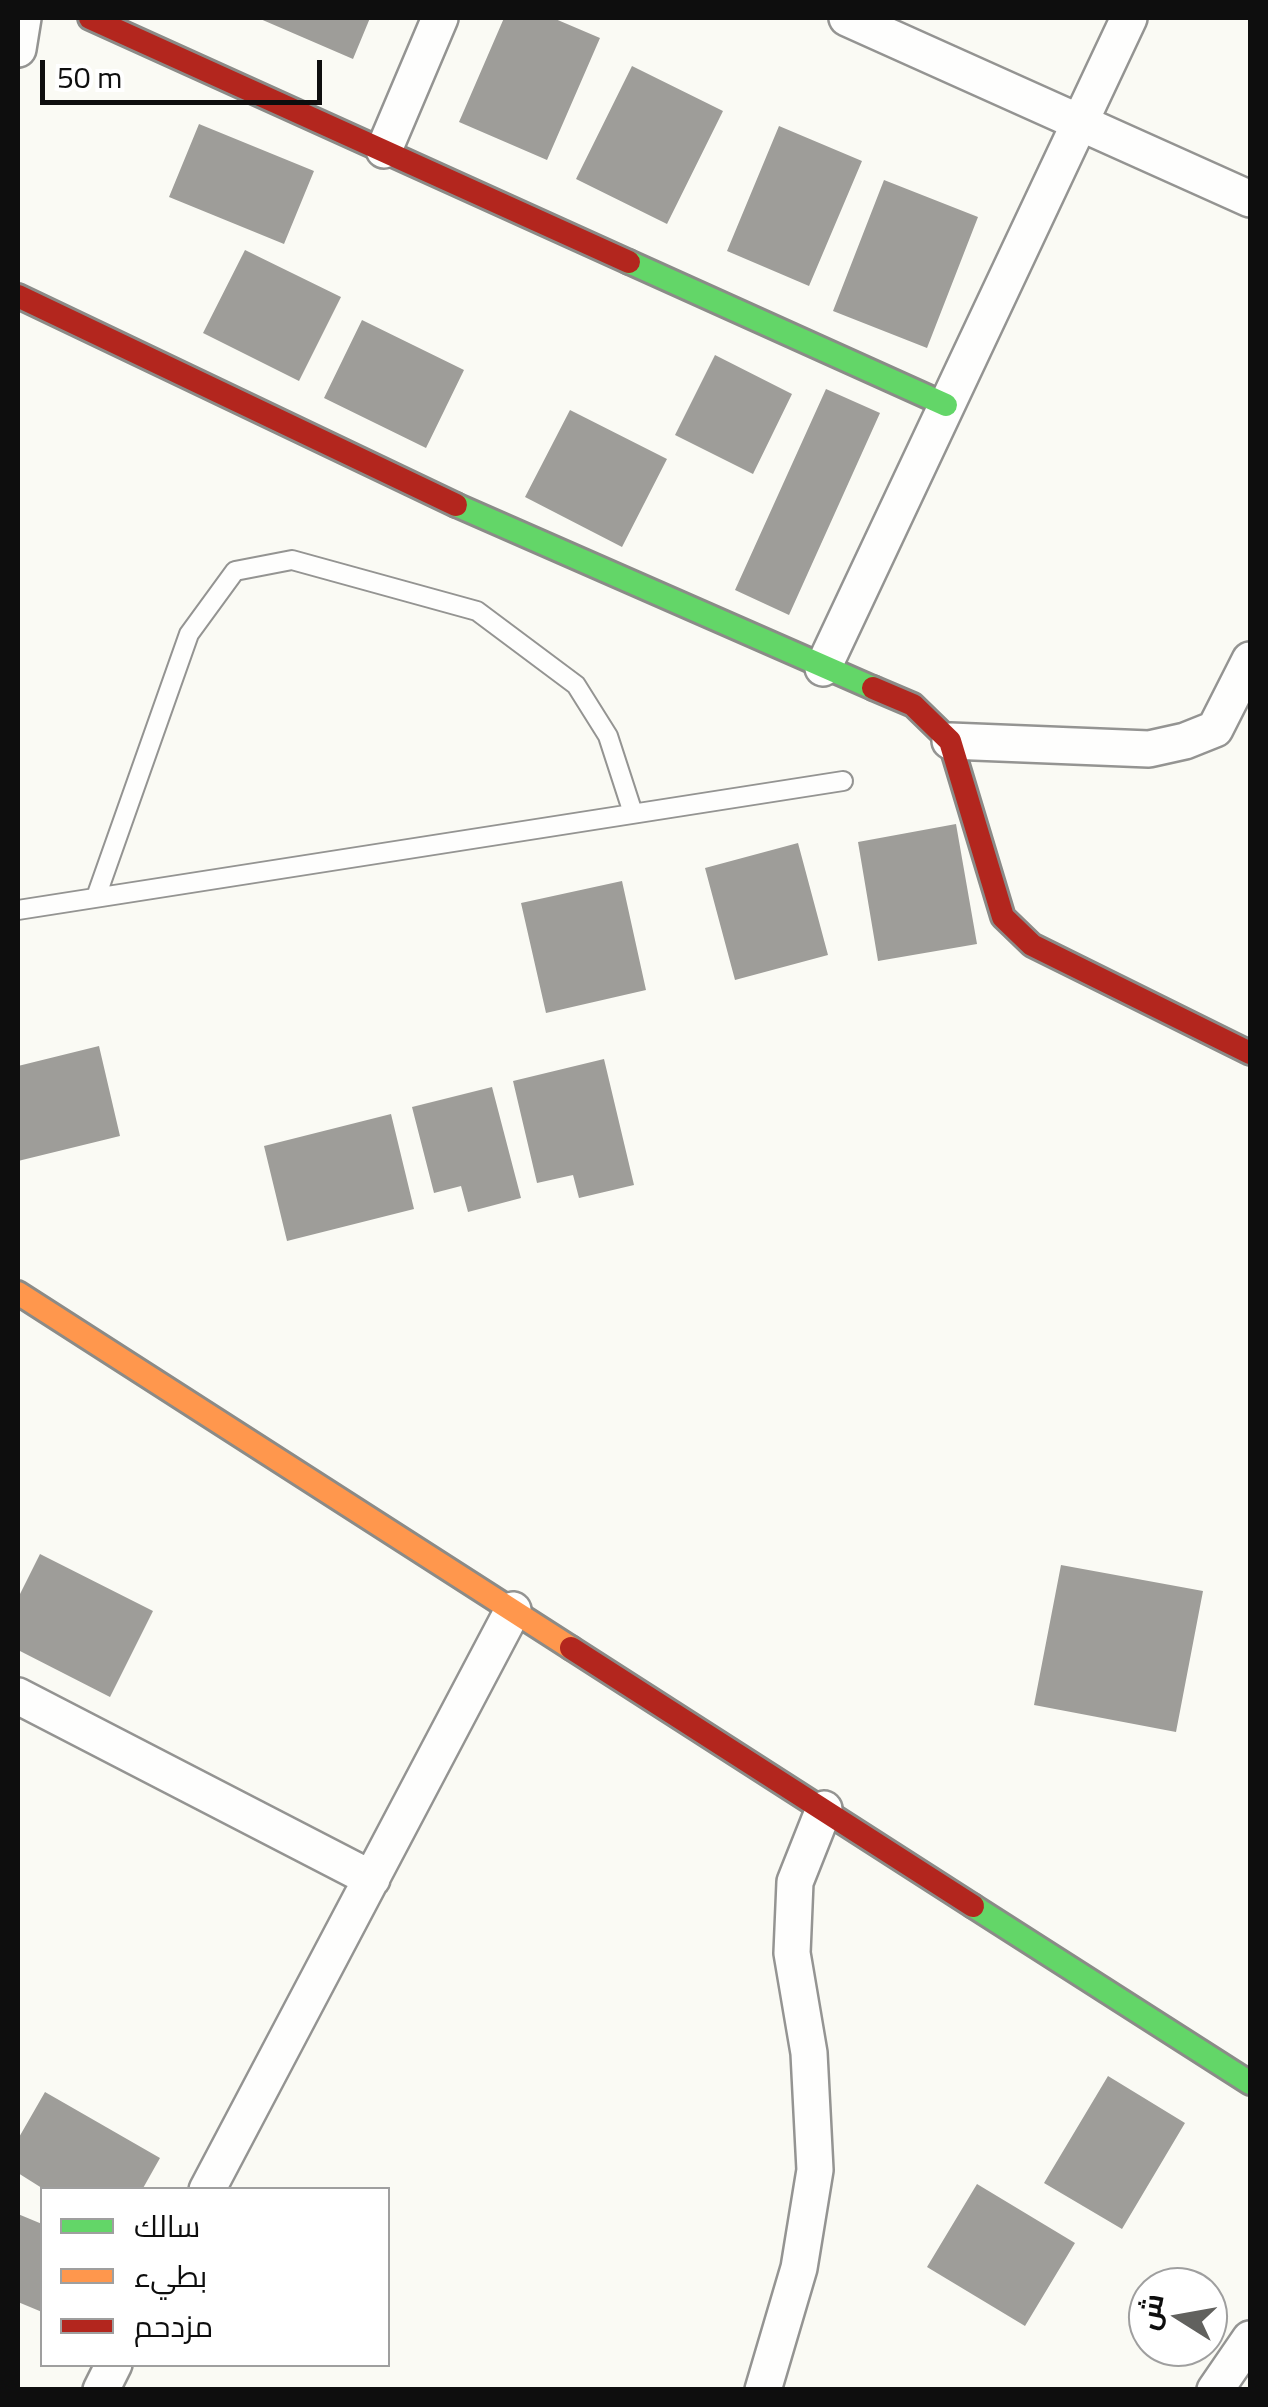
<!DOCTYPE html>
<html>
<head>
<meta charset="utf-8">
<style>
	body { margin:0 }
	#map { position:relative; width:1268px; height:2407px; overflow:hidden; background:#fafaf4; font-family:Georgia,Cairo,serif }
	canvas { display:block }
	.frame { position:absolute; inset:0; border:20px solid #0e0e0e; pointer-events:none }
	.legend { position:absolute; left:40px; top:2187px; width:350px; height:180px; box-sizing:border-box; background:#fff; border:2px solid #9f9f9f; margin:0; padding:12px 18px; list-style:none; font-size:30px; color:#0e0e0e }
	.legend li { display:flex; align-items:center; gap:20px; height:50px }
	.legend b { width:50px; border:2px solid #9f9f9f }
	.north { position:absolute; left:1128px; top:2267px; width:100px; height:100px; box-sizing:border-box; background:#fff; border:2px solid #9f9f9f; border-radius:50%; rotate:281deg; font-size:28px; font-weight:700; line-height:40px; text-align:center; color:#0e0e0e }
	.north::after { content:''; display:block; margin:auto; width:35px; height:45px; background:#61615e; clip-path:polygon(50% 0,100% 100%,50% 72%,0 100%) }
	.scale { position:absolute; left:40px; top:60px; width:282px; height:45px; box-sizing:border-box; border:5px solid #0e0e0e; border-top:0; padding-left:12px; font-size:30px; line-height:35px; white-space:nowrap; color:#0e0e0e; -webkit-text-stroke:8px #fff; paint-order:stroke }
</style>
</head>
<body>
<div id="map">
<canvas width="1268" height="2407"></canvas>
<div class="frame"></div>
<ul class="legend">
<li><b style="height:12px;background:#63d668"></b>سالك</li>
<li><b style="height:12px;background:#ff974d"></b>بطيء</li>
<li><b style="height:12px;background:#b3261e"></b>مزدحم</li>
</ul>
<div class="north">ش</div>
<div class="scale">50 m</div>
</div>
<script>
const g = document.querySelector('canvas').getContext('2d');
g.lineJoin = 'round';
function fillPath(path, color) { g.fillStyle = color; g.fill(path, 'evenodd'); }
const shape = rows => new Path2D(rows.map(r => 'M' + r).join(''));
function trace(path, color, width, dash) { g.strokeStyle = color; g.lineWidth = width; g.lineCap = dash ? 'butt' : 'round'; g.setLineDash(dash || []); g.stroke(path); }
fillPath(shape([
	[258,18,370,18,353,59],
	[504,18,553,18,600,38,547,160,459,122],
	[632,66,723,111,667,224,576,179],
	[199,124,314,171,284,244,169,197],
	[779,126,862,161,809,286,727,251],
	[884,180,978,217,927,348,833,311],
	[245,250,341,297,299,381,203,333],
	[362,320,464,370,426,448,324,398],
	[715,355,792,394,753,474,675,435],
	[826,389,880,413,789,615,735,590],
	[570,410,667,459,622,547,525,497],
	[956,824,977,944,878,961,858,842],
	[798,843,828,955,735,980,705,868],
	[622,881,646,990,546,1013,521,903],
	[99,1046,120,1136,18,1161,18,1066],
	[604,1059,634,1185,579,1198,573,1175,537,1183,513,1081],
	[492,1087,521,1198,468,1212,461,1186,434,1193,412,1107],
	[391,1114,414,1209,287,1241,264,1146],
	[40,1554,153,1611,110,1697,18,1650,18,1598],
	[1061,1565,1203,1591,1176,1732,1034,1705],
	[1108,2076,1185,2123,1122,2229,1044,2183],
	[45,2092,160,2158,142,2190,45,2190,18,2173,18,2139],
	[977,2184,1075,2243,1025,2326,927,2267],
	[18,2214,42,2224,42,2312,18,2302]
]), '#9e9d99');
const lane = shape([
	[96,897,189,634,235,571,292,560,477,611,576,685,608,736,633,813],
	[18,910,843,781]
]);
const street = shape([
	[847,18,1250,199],
	[18,49,23,18],
	[384,150,440,18],
	[823,668,1129,18],
	[950,741,1149,749,1185,741,1215,729,1250,660],
	[18,1696,372,1879],
	[207,2190,513,1610],
	[101,2390,114,2364],
	[763,2390,799,2268,815,2170,809,2053,792,1953,795,1882,824,1809],
	[1215,2390,1250,2339]
]);
const fast = shape([
	[629,262,946,405],
	[456,505,873,688],
	[973,1906,1250,2083]
]);
const slow = shape([
	[18,1293,571,1648]
]);
const jam = shape([
	[90,18,629,262],
	[18,296,456,505],
	[873,688,913,705,950,741,1003,917,1032,945,1250,1053],
	[571,1648,973,1906]
]);
trace(lane, '#949492', 22);
trace(street, '#949492', 40);
trace(fast, '#8b8b88', 28);
trace(slow, '#8b8b88', 28);
trace(jam, '#8b8b88', 28);
trace(lane, '#fefefd', 18);
trace(street, '#fefefd', 35);
trace(fast, '#63d668', 22);
trace(slow, '#ff974d', 22);
trace(jam, '#b3261e', 22);
</script>
</body>
</html>
